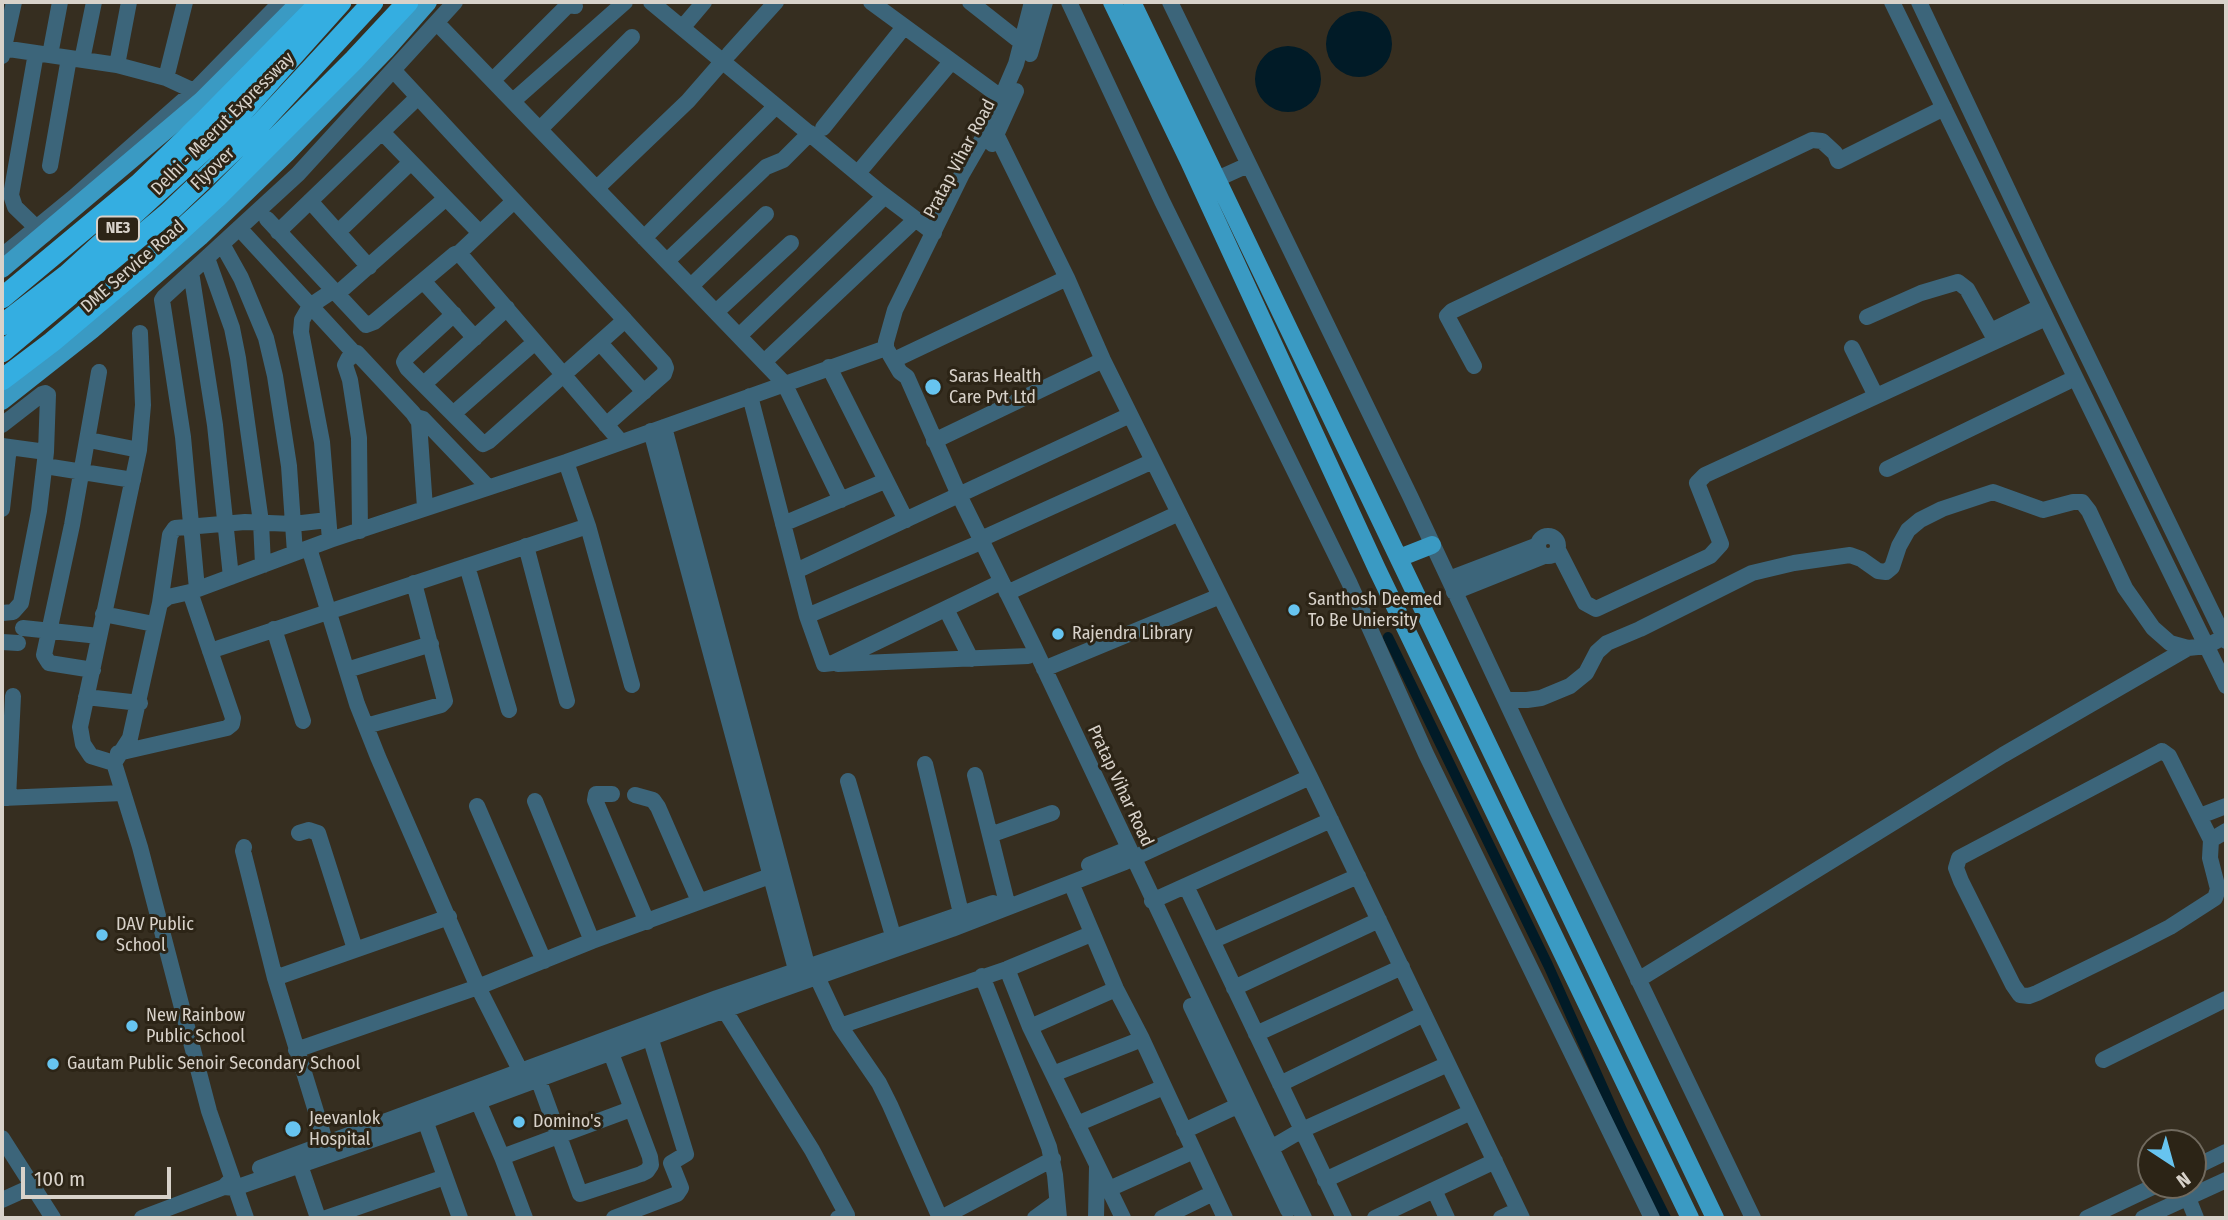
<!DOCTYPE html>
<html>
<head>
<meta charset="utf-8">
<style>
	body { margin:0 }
	#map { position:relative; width:2228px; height:1220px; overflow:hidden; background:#362e20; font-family:"Fira Sans Condensed",sans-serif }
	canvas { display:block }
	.frame { position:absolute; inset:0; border:4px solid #d8d2ca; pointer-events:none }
	.north { position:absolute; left:2137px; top:1129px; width:70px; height:70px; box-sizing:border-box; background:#2c2416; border:2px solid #716a5e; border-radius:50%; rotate:144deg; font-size:19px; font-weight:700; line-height:28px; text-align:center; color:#d8d2ca }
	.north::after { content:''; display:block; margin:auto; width:24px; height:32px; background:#67c4f0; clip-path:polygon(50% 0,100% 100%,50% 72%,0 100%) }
	.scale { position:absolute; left:21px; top:1167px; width:150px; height:32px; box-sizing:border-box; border:4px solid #d8d2ca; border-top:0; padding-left:9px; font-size:21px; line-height:24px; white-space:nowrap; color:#d8d2ca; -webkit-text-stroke:5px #2c2416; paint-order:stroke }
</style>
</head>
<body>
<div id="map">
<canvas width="2228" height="1220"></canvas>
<div class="frame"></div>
<div class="north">N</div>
<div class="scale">100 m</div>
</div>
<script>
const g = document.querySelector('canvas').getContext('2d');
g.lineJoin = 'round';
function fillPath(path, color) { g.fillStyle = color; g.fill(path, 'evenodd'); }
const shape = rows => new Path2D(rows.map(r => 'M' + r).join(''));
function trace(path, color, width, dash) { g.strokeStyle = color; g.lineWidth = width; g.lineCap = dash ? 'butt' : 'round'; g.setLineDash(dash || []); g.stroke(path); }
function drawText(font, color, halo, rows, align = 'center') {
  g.font = font + ' "Fira Sans Condensed",sans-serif'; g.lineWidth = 6; g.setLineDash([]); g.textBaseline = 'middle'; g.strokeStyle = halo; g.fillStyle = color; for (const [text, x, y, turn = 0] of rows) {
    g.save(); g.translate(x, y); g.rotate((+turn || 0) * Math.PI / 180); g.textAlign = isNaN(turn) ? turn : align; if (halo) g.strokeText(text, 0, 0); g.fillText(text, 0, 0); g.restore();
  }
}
fillPath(shape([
	'1326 44a33 33 0 1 1 66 0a33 33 0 1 1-66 0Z',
	'1255 79a33 33 0 1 1 66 0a33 33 0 1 1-66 0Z'
]), '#011b27');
trace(shape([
	[1388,637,1548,965,1622,1130,1666,1218]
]), '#011b27', 10);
trace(shape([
	[651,2,881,193,934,233],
	[871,2,1002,98],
	[970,2,1022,43],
	[1032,2,1016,64,988,129,962,174,895,310,886,342,886,348,900,372,907,377,959,495,1034,647,1304,1218],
	[1069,2,1162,201,1349,582,1426,754,1652,1218],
	[1170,2,1410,496,1557,810,1753,1218],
	[1892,2,2226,686],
	[1919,2,2041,260,2226,641],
	[437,23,784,383,841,500],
	[682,28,704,2],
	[2,48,117,65,166,78,194,91],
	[36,53,11,195,15,207,44,235],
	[729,54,776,2],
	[1030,54,1045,2],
	[50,55,60,2],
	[2,56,14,2],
	[82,60,94,2],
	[117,65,129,2],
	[394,71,625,320,489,441,483,444,453,414,535,342],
	[166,78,185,2],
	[493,80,568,5,575,6],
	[513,101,625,2],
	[823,128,904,27],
	[540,129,632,37],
	[988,129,997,136,1067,278,1103,360,1310,777,1522,1218],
	[382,132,480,233],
	[992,144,1016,91],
	[50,166,69,58],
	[858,173,951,62],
	[1206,184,1248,165],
	[597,188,688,101,722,62],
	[310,201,369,267],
	[267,219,366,325,374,322,455,254,459,253,621,442],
	[239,228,355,354],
	[278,232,418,97],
	[338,232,411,162],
	[644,238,776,106],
	[222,244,241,278,266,338,275,376,289,466,295,553],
	[459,253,514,201],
	[2,256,74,197,194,91,281,2],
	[207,258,232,328,238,358,261,522,263,565],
	[667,261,766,167,783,160,810,133],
	[191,272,215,425,231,577],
	[423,281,475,338],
	[691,286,766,214],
	[337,294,446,198],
	[716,312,791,243],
	[1867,317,1921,293,1958,282,1967,289,1996,341],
	[1991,331,2040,307],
	[739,336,885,196],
	[600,343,644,392],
	[1852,348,1876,396],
	[894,360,1067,278],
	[764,362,916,219],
	[1474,366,1447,316,1452,311,1812,140,1822,141,1835,153,1838,161,1944,108],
	[829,367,906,520],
	[424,384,507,308],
	[750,396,807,616,824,664,833,663,995,585],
	[453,414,407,368,404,362,406,358,454,314],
	[416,417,423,419,488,487],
	[2,425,42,394,45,393,48,395,46,452,39,511,21,603,13,612,2,613],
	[606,425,664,374,666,368,664,363,625,320],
	[664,427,810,976],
	[651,431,798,977],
	[89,440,139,450],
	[934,441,1103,360],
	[2,446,46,452],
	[45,466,133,480],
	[1887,469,2075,378],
	[2,509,9,447],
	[783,524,885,481],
	[588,526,632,685],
	[360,531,359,438,350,380,345,365,348,359,357,353,413,413,419,422,425,508],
	'1538 546a10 10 0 1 1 20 0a10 10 0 1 1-20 0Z',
	[981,539,1153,461],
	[330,540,322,442,301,332,302,320,310,306,334,290],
	[526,546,567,701],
	[309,548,357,704,378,757,478,987,521,1072],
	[1558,550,1585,603,1596,609,1710,556,1721,544,1697,483,1705,475,2046,318],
	[467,566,509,710],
	[796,571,1130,415],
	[1449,579,1538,545],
	[197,589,183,437,162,300,164,297,298,174,455,2],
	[1454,592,1544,556],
	[1007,593,1179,513],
	[160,603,170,535,175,528,245,522,293,524,328,520],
	[946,609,971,659],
	[103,614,154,624],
	[807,616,974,545],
	[23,628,99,636],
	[274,629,303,721],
	[2,642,18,643],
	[210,651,588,526,566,462],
	[838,664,1028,656],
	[1044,669,1220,596],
	[93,670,49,663,44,655,72,525,99,372],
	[347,670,431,644],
	[86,697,140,703],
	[1506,700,1527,700,1541,698,1570,686,1586,673,1597,652,1607,643,1640,629,1752,573,1794,563,1850,555,1861,559,1878,571,1886,572,1892,567,1899,546,1908,530,1920,520,1942,509,1993,492,2043,510,2073,502,2082,502,2089,511,2125,588,2153,628,2170,643,2188,648,2207,646,2224,637],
	[366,726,441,705,445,701,414,583],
	[2162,751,2169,756,2211,840,2210,858,2218,889,2215,898,2170,927,2133,946,2037,993,2029,996,2020,995,2013,985,1961,881,1956,868,1959,858,2162,751],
	[118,753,227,728,232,724,233,718,190,592],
	[114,763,91,756,83,744,80,727,139,450,143,405,140,333],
	[925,764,961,913],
	[975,775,1006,899],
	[848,781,894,939],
	[612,794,596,794,595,800,647,922],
	[635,795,653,800,658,807,699,901],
	[2,798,123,793],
	[8,798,13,696],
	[535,801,592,941],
	[477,806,544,961],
	[2200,816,2226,806],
	[299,833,309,830,318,833,355,949],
	[990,835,1052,813],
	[2211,840,2226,831],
	[244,847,243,851,275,978,326,1144],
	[1089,865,1128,849],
	[1071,883,1116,989,1142,1039,1225,1218],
	[1186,886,1344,1218],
	[1152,901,1331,820],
	[1212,941,1358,876],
	[1007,969,1030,1027,1123,1218],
	[982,976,1049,1147,1055,1175,1059,1218],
	[817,977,840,1026,879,1083,890,1105,940,1218],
	[275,978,449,917],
	[1638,980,2003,755,2188,648],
	[1234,988,1379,920],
	[720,1003,812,1150,847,1215,838,1218],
	[1191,1006,1288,1210],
	[840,1026,1007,969,1091,934],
	[1030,1027,1116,989],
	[1256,1034,1402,967],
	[296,1050,478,987,592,941,770,876],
	[2103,1060,2226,999],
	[536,1073,580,1194,641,1174,647,1171,651,1165,650,1157,611,1053],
	[1053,1074,1142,1039],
	[1280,1084,1424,1014],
	[475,1094,502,1157,525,1218],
	[422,1112,460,1218],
	[1077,1124,1164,1087],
	[1184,1131,1237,1106],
	[2,1138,53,1218],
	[1271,1148,1302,1130,1448,1064],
	[502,1157,631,1109],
	[300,1165,318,1218],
	[260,1168,717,998,993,903],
	[2193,1168,2226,1152],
	[1325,1180,1471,1112],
	[224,1187,235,1188,426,1121,763,996,952,929,1125,862,1310,777],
	[1109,1189,1194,1151],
	[1434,1190,1447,1218],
	[2188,1198,2196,1218],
	[2,1200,33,1186],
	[142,1218,224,1187,230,1181],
	[246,1218,209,1111,140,847,114,763,130,738,160,603,168,597,190,592,330,540,566,462,886,348],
	[326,1218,445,1177],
	[614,1218,677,1194,681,1188,671,1163,686,1154,648,1030],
	[941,1218,1053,1159],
	[1035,1218,1057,1202],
	[1096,1218,1097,1167],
	[1162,1218,1213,1193],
	[1375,1218,1495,1161],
	[1501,1218,1518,1210],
	[2087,1218,2157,1185],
	[2143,1218,2226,1180]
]), '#3c657a', 16);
trace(shape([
	[1112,2,1189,161,1377,569,1690,1218],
	[1132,2,1715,1218],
	[2,269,202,100,300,2],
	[2,401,92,330,200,237,287,153,386,50,428,2],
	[1399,558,1432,545]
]), '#3a9ac3', 18);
trace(shape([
	[2,298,140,183,204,121,321,2],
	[2,325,68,274,230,126,341,2],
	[2,352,168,213,250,135,373,2],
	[2,380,52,342,142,266,217,197,354,60,408,2]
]), '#34aee1', 21);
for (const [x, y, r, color] of [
	[933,387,9,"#67c4f0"],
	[1294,610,7,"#67c4f0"],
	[1058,634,7,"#67c4f0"],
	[102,935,7,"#67c4f0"],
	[132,1026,7,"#67c4f0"],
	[53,1064,7,"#67c4f0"],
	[519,1122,7,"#67c4f0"],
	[293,1129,9,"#67c4f0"]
]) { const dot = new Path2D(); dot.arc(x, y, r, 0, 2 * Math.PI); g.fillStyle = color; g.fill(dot); trace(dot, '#2c2416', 2.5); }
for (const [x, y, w] of [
	[118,229,42]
]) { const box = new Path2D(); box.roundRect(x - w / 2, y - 12.5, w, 25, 5); g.fillStyle = '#2c2416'; g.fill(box); trace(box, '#d8d2ca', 2); }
drawText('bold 16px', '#d8d2ca', null, [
	["NE3",118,229]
]);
drawText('18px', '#d8d2ca', '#2c2416', [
	["Delhi - Meerut Expressway",223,124,-45],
	["Pratap Vihar Road",960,159,-62],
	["Flyover",213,169,-44],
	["DME Service Road",133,267,-41],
	["Pratap Vihar Road",1120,786,65]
]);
drawText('18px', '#d8d2ca', '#2c2416', [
	["Saras Health",949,377],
	["Care Pvt Ltd",949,398],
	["Santhosh Deemed",1308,600],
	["To Be Uniersity",1308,621],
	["Rajendra Library",1072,634],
	["DAV Public",116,925],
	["School",116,946],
	["New Rainbow",146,1016],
	["Public School",146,1037],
	["Gautam Public Senoir Secondary School",67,1064],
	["Jeevanlok",309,1119],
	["Hospital",309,1140],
	["Domino's",533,1122]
], 'left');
</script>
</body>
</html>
